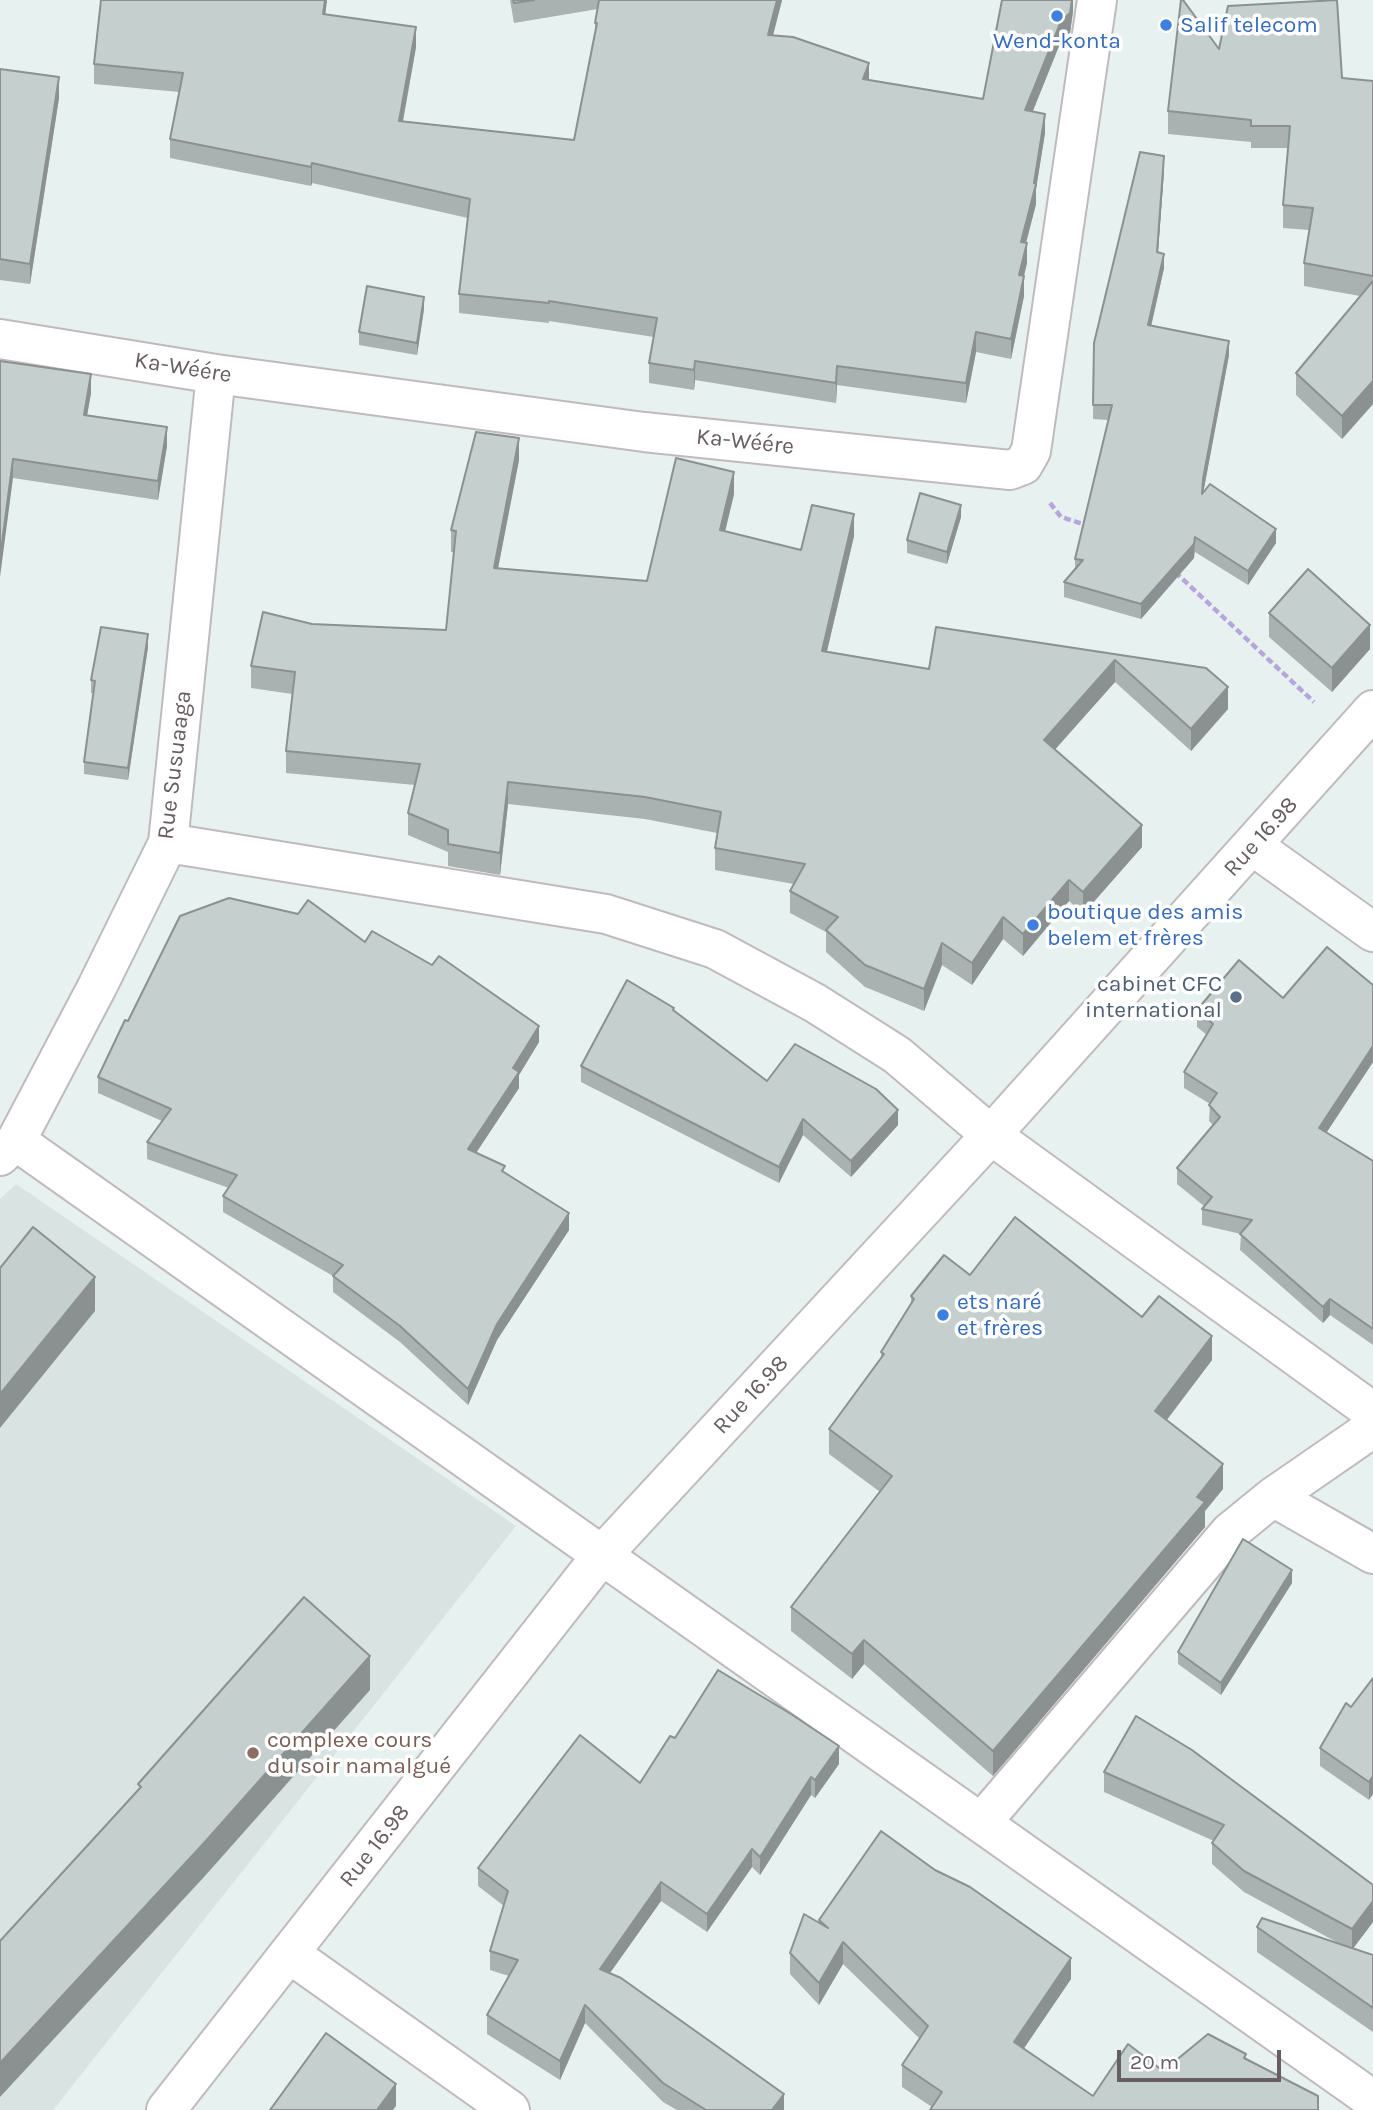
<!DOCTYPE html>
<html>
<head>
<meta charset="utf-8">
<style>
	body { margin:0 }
	#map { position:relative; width:1373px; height:2110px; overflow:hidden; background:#e7f1f0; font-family:Karla,sans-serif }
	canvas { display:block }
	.scale { position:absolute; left:1117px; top:2050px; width:164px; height:32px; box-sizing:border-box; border:4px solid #685e62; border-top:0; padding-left:9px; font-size:21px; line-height:24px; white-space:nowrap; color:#685e62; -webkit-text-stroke:5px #fff; paint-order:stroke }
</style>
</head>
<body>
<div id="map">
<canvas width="1373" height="2110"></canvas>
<div class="scale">20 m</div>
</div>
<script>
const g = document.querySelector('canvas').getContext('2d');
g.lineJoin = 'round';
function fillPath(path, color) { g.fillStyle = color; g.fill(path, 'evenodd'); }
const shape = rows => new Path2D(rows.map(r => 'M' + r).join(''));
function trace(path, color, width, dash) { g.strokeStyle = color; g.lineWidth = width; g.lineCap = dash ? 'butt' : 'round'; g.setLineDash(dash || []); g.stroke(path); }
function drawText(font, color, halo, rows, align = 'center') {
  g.font = font + ' Karla,sans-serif'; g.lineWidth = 7; g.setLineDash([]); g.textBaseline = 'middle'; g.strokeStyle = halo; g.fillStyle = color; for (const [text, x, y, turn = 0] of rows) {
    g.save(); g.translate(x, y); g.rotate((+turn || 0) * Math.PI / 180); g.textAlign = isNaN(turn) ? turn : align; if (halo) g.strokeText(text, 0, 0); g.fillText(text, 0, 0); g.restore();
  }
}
fillPath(shape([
	[16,1184,516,1526,53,2110,0,2110,0,1199]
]), '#d8e3e2');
const minor = shape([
	[0,339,216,374,644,432,1010,470,1023,465,1031,451,1097,0],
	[168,843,606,914,715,949,815,1003,897,1055,991,1135,1373,1412],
	[1253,846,1373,932],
	[16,1141,1373,2100],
	[0,1156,16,1141,97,987,168,843,216,374],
	[1273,1497,1373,1554],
	[981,1823,1230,1532,1273,1497,1373,1428],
	[290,1954,510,2110],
	[166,2110,602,1555,991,1135,1373,710]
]);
trace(minor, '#c1babc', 42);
trace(shape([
	[1050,503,1061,517,1089,526],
	[1175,572,1314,702]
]), '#b7a6db', 4.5, [7, 3.5]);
trace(minor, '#fff', 38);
fillPath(shape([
	[101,0,327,0,325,14,416,47,403,122,574,140,595,33,595,23,598,9,514,23,510,0,782,0,773,35,869,80,983,99,1073,0,1073,11,1070,33,1061,41,1033,111,1045,133,1036,189,1036,204,1026,243,1027,263,1024,276,1024,296,1011,359,976,352,966,403,837,385,836,403,695,380,694,390,649,383,649,363,654,337,549,321,549,323,459,313,459,294,468,218,312,183,311,186,170,158,170,139,179,92,94,84,94,64],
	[1219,49,1342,78,1373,81,1373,404,1342,439,1296,395,1296,373,1360,296,1304,286,1304,263,1309,230,1283,228,1283,205,1288,148,1251,148,1251,142,1168,134,1168,111],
	[0,69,59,98,30,284,0,280],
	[1164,171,1158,252,1164,268,1151,326,1229,355,1203,493,1276,543,1248,585,1195,552,1194,558,1141,619,1064,597,1064,582,1075,569,1075,559,1108,420,1093,419,1094,343],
	[424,309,417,355,359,345,359,332],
	[0,361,91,393,87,415,167,446,158,500,13,478],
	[519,460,498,568,647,581,734,494,725,532,801,550,854,536,827,651,929,669,936,627,1206,668,1228,709,1191,751,1115,682,1055,749,1142,847,1083,914,1069,901,1023,956,1003,939,972,985,942,965,924,1011,865,987,826,952,826,932,790,913,790,891,794,884,715,870,715,848,717,833,645,819,508,804,500,875,448,866,448,852,408,835,408,813,415,785,286,773,286,751,292,694,251,688,251,666,312,624,446,630,454,552,451,552,451,530],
	[961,517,947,564,907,553,907,540],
	[1269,613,1370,649,1332,692,1269,637],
	[148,647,128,780,84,774,84,762,94,693,91,693,91,680],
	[365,942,539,1042,519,1075,519,1088,476,1153,505,1172,569,1230,497,1340,468,1405,400,1342,333,1292,333,1276,223,1212,223,1196,229,1188,147,1159,147,1142,162,1121,98,1093,98,1077,128,1021],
	[1283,998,1373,1062,1326,1133,1373,1161,1373,1345,1330,1315,1323,1323,1240,1250,1241,1234,1202,1225,1202,1209,1204,1206,1177,1184,1177,1168,1213,1125,1209,1121,1210,1104,1184,1088,1184,1072,1207,1035,1197,1027,1197,1010],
	[674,1011,767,1081,898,1125,851,1177,803,1135,779,1183,581,1082,581,1066],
	[970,1275,1142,1317,1212,1360,1167,1420,1223,1489,1205,1511,1205,1527,993,1776,864,1664,852,1679,791,1631,791,1607,880,1492,829,1454,829,1429,881,1358,881,1352,911,1304,911,1296],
	[1292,1583,1221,1695,1178,1664,1178,1652],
	[1373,1678,1369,1800,1320,1766,1320,1748],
	[675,1738,839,1764,815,1798,811,1795,760,1875,752,1867,707,1932,661,1901,610,1973,784,2110,677,2110,663,2102,585,2023,560,2080,487,2034,487,2015,509,1976,490,1970,490,1951,504,1906,478,1886,478,1868,640,1783],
	[1104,1772,1373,1885,1373,1922,1353,1948,1373,1955,1373,2032,1257,1952,1257,1927,1342,1945,1244,1892,1212,1864,1212,1843,1214,1841,1104,1792],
	[819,1920,1071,1979,1024,2048,1093,2096,1163,2071,1246,2058,1318,2096,932,2107,902,2087,902,2065,920,2039,843,1964,819,2005,790,1974,790,1953,819,1923]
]), '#a9b2b0');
fillPath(shape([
	[325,0,327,0,323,33,323,14],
	[777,0,782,0,768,55,768,35],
	[1072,0,1073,0,1073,11,1070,33,1061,41,1025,130,1025,110,1061,21],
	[416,27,416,47,399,141,399,121],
	[869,63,869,83,863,79],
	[59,77,59,98,30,284,30,264],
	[1045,114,1045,133,1036,189,1036,204,1021,262,1021,242,1034,183],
	[1164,156,1164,171,1157,266,1157,252],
	[312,163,312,183,311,186,311,167],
	[1027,243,1027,263,1019,295,1019,275],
	[1164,254,1164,268,1148,340,1148,325],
	[1024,276,1024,296,1011,359,1011,339],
	[424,297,424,309,417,355,417,343],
	[976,332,976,352,966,403,966,383],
	[1229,341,1229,355,1203,494,1202,508,1203,479],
	[695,361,695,380,694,390,694,370],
	[837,366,837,385,836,403,836,383],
	[91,374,91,393,84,433,84,415],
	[1373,381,1373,404,1342,439,1342,416],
	[167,427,167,446,158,500,158,481],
	[519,438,519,460,494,589,494,568],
	[13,459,13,478,0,577,0,558],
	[734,472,734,494,720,552,720,530],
	[961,505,961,517,947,564,947,552],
	[854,514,854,536,822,672,822,651],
	[1276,529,1276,543,1248,585,1248,571],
	[1195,537,1194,558,1141,619,1141,604],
	[1370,625,1370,649,1332,692,1332,668],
	[148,634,148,647,128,780,128,768],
	[1115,660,1115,682,1044,762,1044,740],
	[1228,687,1228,709,1191,751,1191,729],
	[508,782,508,804,500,875,500,853],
	[1142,825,1142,847,1083,914,1083,892],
	[1069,880,1069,901,1023,956,1023,934],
	[1003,917,1003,939,972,985,972,963],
	[942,943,942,965,924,1011,924,989],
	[539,1026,539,1042,519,1075,519,1088,468,1165,468,1149,513,1068],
	[1373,1046,1373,1062,1319,1144,1319,1128],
	[898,1110,898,1125,851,1177,851,1161],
	[803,1119,803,1135,779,1183,779,1167],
	[569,1213,569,1230,497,1340,468,1405,468,1389,497,1324],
	[95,1277,95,1311,0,1428,0,1394],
	[1330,1299,1330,1315,1323,1323,1323,1307],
	[1212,1336,1212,1360,1155,1435,1155,1411],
	[1223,1464,1223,1489,1205,1511,1205,1527,993,1776,993,1751],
	[1292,1570,1292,1583,1221,1695,1221,1683],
	[864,1640,864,1664,852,1679,852,1654],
	[370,1656,370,1690,204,1877,0,2097,0,2063],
	[839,1746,839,1764,815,1798,815,1780],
	[1373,1776,1373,1794,1369,1800,1369,1782],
	[811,1777,811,1795,760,1875,760,1857],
	[752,1849,752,1867,707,1932,707,1914],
	[661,1882,661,1901,600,1987,600,1969],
	[1373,1901,1373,1922,1352,1950,1352,1929],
	[843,1942,843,1964,819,2005,819,1983],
	[1071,1958,1071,1979,1014,2063,1014,2042],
	[585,2005,585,2023,560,2080,560,2061],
	[396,2084,396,2106,393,2110,377,2110],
	[784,2094,784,2110,772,2110]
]), '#8a9190');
const building = shape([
	[101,0,325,0,323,14,416,27,399,121,574,140,597,23,595,23,599,0,777,0,768,35,793,37,869,63,863,79,983,99,1002,0,1072,0,1070,13,1061,21,1025,110,1045,114,1034,183,1036,184,1021,242,1027,243,1019,275,1024,276,1011,339,976,332,966,383,837,366,836,383,695,361,694,370,649,363,657,318,549,301,549,303,459,294,470,199,312,163,311,167,170,139,183,73,94,64,101,0],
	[513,0,534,0,514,3,513,0],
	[1181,0,1183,0,1219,49,1228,6,1337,0,1342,78,1373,81,1373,276,1304,263,1313,208,1283,205,1290,126,1251,126,1251,120,1168,111,1181,0],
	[0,69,59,77,30,264,0,259,0,69],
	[1140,152,1164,156,1157,252,1164,254,1148,325,1229,341,1203,479,1202,494,1210,484,1276,529,1248,571,1195,537,1194,544,1141,604,1064,582,1083,560,1075,559,1112,405,1093,405,1094,343,1140,152],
	[1373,281,1373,381,1342,416,1296,373,1373,281],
	[367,286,424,297,417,343,359,332,367,286],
	[0,361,91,374,84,415,167,427,158,481,13,459,0,558,0,361],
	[476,432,519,438,494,568,647,581,676,458,734,472,720,530,801,550,812,505,854,514,822,651,929,669,936,627,1206,668,1228,687,1191,729,1115,660,1044,740,1142,825,1083,892,1069,880,1023,934,1003,917,972,963,942,943,924,989,865,965,826,930,838,917,790,891,805,864,715,848,721,812,645,797,508,782,500,853,448,844,448,830,408,813,420,764,286,751,295,672,251,666,263,612,312,624,446,630,456,531,451,530,476,432],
	[920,493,961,505,947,552,907,540,920,493],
	[1308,569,1370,625,1332,668,1269,613,1308,569],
	[101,627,148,634,128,768,84,762,95,681,91,680,101,627],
	[229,898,298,914,308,900,365,942,372,931,432,965,439,956,539,1026,513,1068,519,1072,468,1149,505,1166,502,1171,569,1213,497,1324,468,1389,400,1326,333,1276,343,1265,223,1196,237,1175,147,1142,171,1109,98,1077,125,1020,128,1021,180,916,229,898],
	[1327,947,1373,985,1373,1046,1319,1128,1373,1161,1373,1329,1330,1299,1323,1307,1240,1234,1252,1220,1202,1209,1212,1197,1177,1168,1220,1117,1209,1105,1217,1093,1184,1072,1213,1024,1197,1010,1239,960,1283,998,1327,947],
	[627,980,674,1008,673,1010,767,1081,795,1044,876,1089,898,1110,851,1161,803,1119,779,1167,581,1066,627,980],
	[1015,1217,1142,1317,1159,1296,1212,1336,1155,1411,1223,1464,1197,1497,1205,1502,993,1751,864,1640,852,1654,791,1607,892,1476,829,1429,884,1354,881,1352,914,1299,911,1296,944,1255,970,1275,1015,1217],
	[33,1227,95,1277,0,1394,0,1268,33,1227],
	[1243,1539,1292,1570,1221,1683,1178,1652,1243,1539],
	[304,1597,370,1656,204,1843,0,2063,0,1941,141,1787,138,1784,304,1597],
	[718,1670,791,1714,839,1746,815,1780,811,1777,760,1857,752,1849,707,1914,661,1882,600,1969,621,1978,784,2094,772,2110,706,2110,663,2083,585,2005,560,2061,487,2015,518,1960,490,1951,508,1891,478,1868,580,1735,640,1783,670,1736,675,1738,718,1670],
	[1373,1678,1373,1776,1369,1782,1320,1748,1346,1703,1351,1707,1373,1678],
	[1136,1716,1192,1750,1373,1885,1373,1901,1352,1929,1244,1871,1212,1843,1224,1825,1104,1772,1136,1716],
	[881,1831,935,1870,970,1887,1071,1958,1014,2042,1093,2096,1128,2044,1163,2071,1208,2034,1246,2054,1244,2058,1318,2096,1318,2110,930,2110,942,2092,902,2065,928,2026,843,1942,819,1983,790,1953,804,1914,828,1928,819,1920,881,1831],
	[1262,1918,1373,1955,1373,2008,1257,1927,1262,1918],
	[326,2033,396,2084,377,2110,270,2110,326,2033]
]);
fillPath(building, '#c5cfcd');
trace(building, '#8a9190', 2);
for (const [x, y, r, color] of [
	[1057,16,7,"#3f7fe0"],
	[1166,25,7,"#3f7fe0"],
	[1033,925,7,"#3f7fe0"],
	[1236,997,7,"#5c6f8a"],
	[943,1315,7,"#3f7fe0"],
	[253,1753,7,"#8d6e63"]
]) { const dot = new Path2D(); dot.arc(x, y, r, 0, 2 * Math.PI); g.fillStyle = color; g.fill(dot); trace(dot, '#fff', 2.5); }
drawText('23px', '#366cbe', '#fff', [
	["Salif telecom",1180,25],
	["Wend-konta",1057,41,"center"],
	["boutique des amis",1047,912],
	["belem et frères",1047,938],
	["ets naré",957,1302],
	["et frères",957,1328]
], 'left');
drawText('23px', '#685e62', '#fff', [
	["Ka-Wéére",183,368,9],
	["Ka-Wéére",745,442,6],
	["Rue Susuaaga",175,765,-83],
	["Rue 16.98",1261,837,-48],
	["Rue 16.98",751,1395,-47],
	["Rue 16.98",375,1846,-52]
]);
drawText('23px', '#4e5e75', '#fff', [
	["cabinet CFC",1222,984],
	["international",1222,1010]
], 'right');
drawText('23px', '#785e54', '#fff', [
	["complexe cours",267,1740],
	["du soir namalgué",267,1766]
], 'left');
</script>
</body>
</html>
